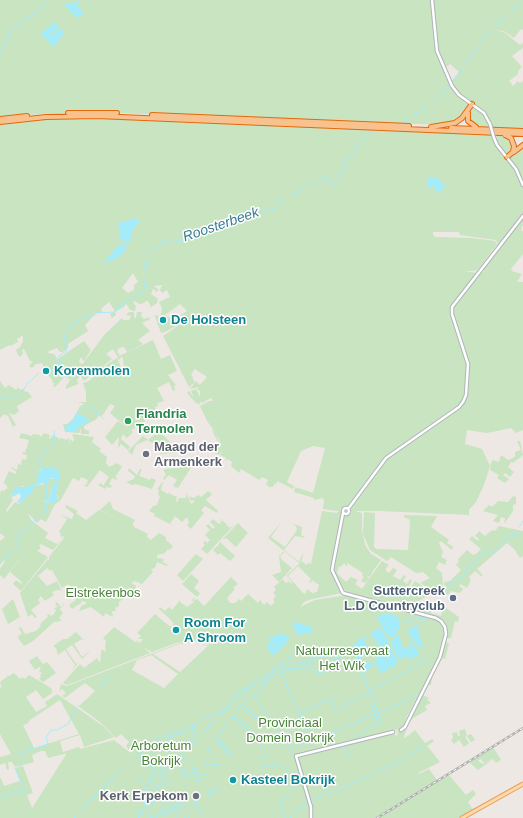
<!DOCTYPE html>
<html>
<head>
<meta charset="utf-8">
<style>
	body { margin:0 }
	canvas { display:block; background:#ede8e3 }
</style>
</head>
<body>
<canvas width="523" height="818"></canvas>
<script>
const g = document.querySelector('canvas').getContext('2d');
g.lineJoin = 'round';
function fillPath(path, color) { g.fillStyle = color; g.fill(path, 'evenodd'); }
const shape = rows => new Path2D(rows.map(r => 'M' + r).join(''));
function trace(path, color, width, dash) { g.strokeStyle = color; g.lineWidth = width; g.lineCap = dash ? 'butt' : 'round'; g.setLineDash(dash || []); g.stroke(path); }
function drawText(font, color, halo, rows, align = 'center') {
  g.font = font + ' Helvetica,sans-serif'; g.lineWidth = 3; g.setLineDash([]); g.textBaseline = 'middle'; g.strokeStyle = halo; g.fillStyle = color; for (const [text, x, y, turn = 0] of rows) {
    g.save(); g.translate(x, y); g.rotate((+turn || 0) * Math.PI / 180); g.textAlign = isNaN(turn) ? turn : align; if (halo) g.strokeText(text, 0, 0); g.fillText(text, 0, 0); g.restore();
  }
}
fillPath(shape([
	[0,0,430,0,436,51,439,60,454,92,470,104,462,116,457,121,444,125,90,112,40,114,0,118],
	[432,0,523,0,523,30,521,29,514,38,504,31,494,30,504,32,520,45,523,43,523,48,512,56,522,67,518,71,518,74,509,81,513,86,518,81,520,83,523,81,523,130,492,128,485,113,456,91,451,82,459,72,450,64,445,68,439,55],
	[472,106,477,108,486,117,490,128,476,127,470,123,469,112],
	[83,117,492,134,496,145,518,173,523,186,523,215,479,271,475,271,479,269,498,244,496,240,460,235,459,232,433,232,433,235,435,237,472,238,495,241,497,244,479,268,474,271,464,271,477,273,453,304,451,309,452,316,467,362,465,392,462,402,388,455,350,504,385,459,460,407,464,401,468,362,452,309,454,304,479,272,485,272,482,270,482,268,523,216,523,225,521,229,523,232,523,254,511,269,512,271,522,274,517,282,523,282,523,430,516,433,511,428,487,433,467,430,465,444,482,449,490,466,484,485,476,502,469,510,469,515,380,511,355,511,362,513,362,530,365,545,371,554,381,560,373,571,370,577,367,576,369,579,365,583,361,581,364,577,362,576,363,573,347,563,347,567,344,563,341,567,339,566,337,573,346,582,351,577,358,580,355,584,362,589,382,561,389,565,385,570,389,573,393,568,397,570,393,576,400,580,404,575,406,576,403,581,407,584,410,579,412,580,409,586,411,587,415,581,432,592,409,608,417,610,431,600,428,606,432,608,435,606,431,613,441,616,443,606,459,617,458,622,455,621,451,638,446,639,446,642,449,644,445,659,442,658,432,677,431,685,428,685,426,691,424,690,422,695,429,698,427,700,431,703,425,706,427,710,410,720,406,727,409,717,440,659,446,633,446,627,438,619,350,594,343,589,343,592,334,575,332,568,342,518,337,533,331,567,332,575,342,593,312,599,304,602,300,607,315,600,348,595,437,619,443,624,445,632,440,656,406,718,404,726,401,729,386,732,387,734,393,732,396,736,398,735,397,731,407,729,404,736,405,738,415,730,425,743,432,739,434,741,427,746,440,762,418,773,409,761,419,774,429,769,437,780,429,785,429,787,449,775,466,795,473,790,476,794,468,802,473,810,459,818,0,818,0,779,1,778,4,786,20,781,15,768,23,766,33,793,27,795,32,808,67,753,75,751,48,758,45,751,41,751,32,755,34,762,15,767,12,762,8,762,9,769,7,770,5,763,0,765,0,757,11,754,0,734,0,687,2,689,0,682,8,676,7,675,9,676,14,673,20,679,22,677,25,679,29,675,51,688,53,692,51,691,52,693,43,699,36,690,26,697,36,712,47,706,45,702,57,694,103,726,114,737,84,747,80,735,60,741,63,752,79,747,80,749,114,740,132,754,126,746,129,742,121,734,116,738,100,722,74,703,79,706,95,691,85,683,66,697,66,698,62,696,66,693,62,689,59,692,61,684,67,686,182,642,195,642,212,646,200,641,188,640,176,643,152,652,143,647,150,653,67,685,63,683,80,664,84,668,97,658,100,663,101,652,102,649,105,652,106,649,105,648,106,641,103,638,114,627,137,643,136,640,140,643,143,639,138,639,141,636,137,633,155,614,169,626,172,626,170,629,174,632,177,629,173,625,173,622,159,609,160,607,165,611,169,607,172,610,181,599,180,602,187,607,194,602,192,600,195,597,194,601,197,599,204,606,231,577,238,584,233,588,235,589,227,598,230,603,235,603,239,599,241,601,248,594,258,603,260,600,264,605,267,602,271,606,275,602,273,600,276,596,273,593,276,590,274,587,284,578,283,580,286,583,289,581,291,584,292,582,287,576,285,577,302,561,306,565,309,563,311,564,322,511,337,513,339,510,342,510,342,517,344,514,344,515,353,512,349,511,351,510,349,509,350,506,337,511,323,509,324,500,323,498,314,500,314,498,294,492,295,487,313,493,325,448,313,446,301,451,287,482,294,486,293,489,277,481,277,484,275,483,273,487,269,487,266,484,268,480,262,477,259,480,241,469,239,473,237,471,231,466,232,462,228,459,225,461,226,458,220,455,222,450,219,439,216,434,222,450,219,455,215,453,214,452,220,446,211,428,216,433,207,421,200,406,209,401,213,401,211,398,202,403,201,401,200,404,196,403,187,393,189,391,194,398,191,391,196,389,200,397,200,391,197,389,199,387,190,389,196,381,200,385,207,377,195,369,191,374,194,379,191,376,195,382,189,387,163,336,188,319,167,331,161,333,155,316,157,315,160,319,162,308,159,302,170,297,167,290,162,293,160,290,162,285,154,286,159,290,156,292,154,289,153,289,151,294,158,299,157,303,151,307,148,301,146,301,144,303,140,304,134,301,133,302,136,306,135,311,130,310,126,303,125,306,115,312,116,315,112,318,110,314,115,311,109,302,101,309,103,313,96,313,85,325,88,331,68,344,68,348,63,352,60,352,57,348,49,351,48,353,54,354,58,360,59,358,84,341,91,350,84,361,82,360,83,358,80,358,79,362,82,364,70,380,65,376,55,387,53,386,55,383,52,383,53,381,48,375,51,374,49,372,42,373,41,370,44,368,42,363,36,364,32,368,29,366,33,361,30,361,24,349,22,350,23,354,19,357,16,350,20,347,23,341,23,335,17,339,18,342,10,346,9,345,0,350,0,124,45,118],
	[136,218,140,222,133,229,129,244,119,238,119,233,121,231,118,226,119,223],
	[133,273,138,282,134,285,134,290,128,293,122,288],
	[180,304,187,311,173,320,165,315],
	[298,566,311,579,309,582,311,583,312,580,319,585,317,592,315,592,314,594,307,589,305,594,303,593,288,576],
	[195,642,208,646,180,672,153,654,179,644],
	[151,655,178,674,164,688,132,670,137,660],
	[60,700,79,734,34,748,23,725,27,724,30,720],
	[494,134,511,138,513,151,507,156,499,146],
	[523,147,523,182,509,158],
	[134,312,134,317,136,318,137,312,142,312,141,316,144,319,149,317,150,319,142,323,150,331,138,340,143,344,127,352,125,348,122,347,118,349,117,352,120,355,117,356,113,349,106,354,112,359,84,381,81,376,82,373,77,380,78,384,66,389,66,386,105,334,122,318,123,320,129,320,131,316,126,315,129,312],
	[153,340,161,359,170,355,177,371,168,375,176,385,174,386,175,390,173,391,169,382,157,388,164,401,157,403,158,406,155,407,156,409,153,411,155,414,150,414,142,424,131,430,133,432,127,438,123,434,121,439,130,447,128,450,121,444,118,448,119,437,112,445,105,437,118,421,130,430,110,413,115,406,110,404,102,416,100,415,95,420,84,426,84,429,89,431,89,434,81,434,81,428,79,433,65,432,63,424,67,424,73,419,80,406,83,405,83,403,77,402,86,402,86,392,83,383,89,381,103,367,117,358,122,369,124,369,123,358,121,357,119,360,117,357],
	[0,381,5,388,9,385,16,390,18,387,20,390,25,388,24,391,28,392,32,397,17,406,19,411,14,415,9,413,16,425,13,427,8,416,4,414,0,418],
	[159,431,180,452,160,454,159,445,157,445,147,440,136,445,132,455,128,451,143,436,148,440],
	[21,433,32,436,33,434,40,435,41,437,44,433,50,435,49,438,50,439,53,435,60,439,61,438,67,440,68,438,69,439,69,447,70,439,73,442,74,439,72,434,94,437,92,442,101,449,99,451,107,457,106,463,109,467,117,463,122,467,115,477,117,478,116,480,112,478,109,484,112,486,110,488,104,486,106,487,105,489,98,485,101,483,103,486,109,477,100,470,87,487,83,485,86,485,88,480,81,477,79,481,73,478,60,501,55,504,46,522,41,519,37,523,28,513,31,520,48,533,45,538,57,544,62,539,61,537,63,538,53,550,41,544,39,546,41,548,37,551,48,557,21,591,13,584,16,580,21,584,22,582,10,572,26,550,4,579,0,575,0,569,5,561,4,560,0,565,0,541,5,537,0,533,0,493,2,490,6,492,4,490,8,488,5,483,3,484,9,471,15,474,17,472,11,468,11,467,17,470,18,464,21,465,22,459,26,460,27,455,22,454,23,452,25,453,29,440,19,438],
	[54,467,59,477,56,487,56,494,59,499,48,503,43,501,49,498,51,490,57,482,55,479,50,479,45,484,35,486,35,484,37,482,40,469],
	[23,486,33,491,19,504,15,502,7,512,6,510,13,500,10,495,13,494,17,488],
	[517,441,520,441,523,455,513,463,511,462,508,467,514,472,510,477,505,473,503,475,509,479,505,483,497,478,499,475,490,470,491,463,493,460,499,462,501,455,508,460,515,457,515,452,521,450],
	[192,466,178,488,173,486,177,480,169,475,164,480,163,479,166,474,164,472,164,469],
	[129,468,137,475,140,469,142,469,139,476,150,480,151,478,156,480,152,489,136,484,132,485,126,482,134,479,135,476,128,471],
	[163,481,161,490,168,494,171,492,170,494,177,497,176,500,177,503,179,498,186,498,186,493,191,504,195,501,190,500,189,496,193,498,199,495,201,497,208,491,212,494,206,500,218,511,217,513,205,506,201,510,204,513,191,529,187,525,189,523,187,517,182,522,175,516,170,524,154,516,155,514,149,511,153,506,157,505,160,496,158,495,159,490,157,489],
	[513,496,516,497,516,504,513,505,513,511,504,524,505,518,501,517,499,523,493,521,498,515,483,511,489,505,492,507,498,501,508,502],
	[110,501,113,509,135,520,133,524,134,527,148,534,147,537,151,540,159,533,166,537,166,540,173,546,170,550,168,549,165,553,157,555,157,558,164,559,163,562,168,565,167,566,157,562,155,568,151,569,153,572,142,584,135,581,131,583,136,586,134,593,130,591,132,595,123,590,123,599,119,602,119,606,115,608,116,611,112,611,113,617,105,613,104,617,91,607,79,611,81,606,86,604,86,602,81,601,81,603,72,609,69,605,76,600,72,596,76,593,68,584,62,588,52,570,50,571,47,568,38,576,47,586,57,581,64,595,61,590,57,590,52,592,54,595,45,601,41,596,38,600,40,603,31,610,37,617,35,618,32,614,28,617,20,593,48,559,49,562,49,557,65,537,60,536,61,534,59,532,67,519,60,515,72,519,74,514,65,507,66,505,78,511,76,513,86,520,99,510,125,523,100,510],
	[364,512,375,513,374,547,377,549,408,550,410,522,409,519,404,517,404,515,437,516,431,527,449,540,447,543,453,547,452,550,441,541,439,543,443,552,441,557,447,560,445,565,439,562,436,568,442,573,444,597,420,583,430,578,423,572,416,573,391,557,387,561,370,550,363,534],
	[220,518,230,528,236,523,207,554,201,549,205,545,203,543,205,541,207,543,210,540,205,535,210,530,206,526,208,524,213,529,215,527,210,522,213,519,219,524,222,521],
	[283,520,271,537,285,547,297,530,296,526,291,523,302,527,301,535,306,538,295,536,284,550,299,562,303,553,302,560,299,563,268,538],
	[238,523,248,533,236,547,226,538,222,540],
	[499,526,523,531,523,556,520,558,514,549,507,543,477,569,483,575,481,576,475,571,469,577,471,580,467,588,461,584,459,586,463,589,462,591,459,593,452,591,446,596,444,582,450,581,461,570,456,565,459,561,458,559,467,550,473,555,476,554,481,549,469,539,472,536,478,541,479,539,475,536,479,531,485,536,492,530,495,531],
	[220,542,235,556,230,561,220,553,218,555,213,550,217,546,219,547,218,545],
	[283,552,284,553,280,556,282,560,292,568,279,582,272,575,281,572,279,556],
	[196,554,203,559,183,581,177,575],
	[191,574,199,581,194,588,200,593,202,591,197,597,182,584],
	[13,599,20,617,8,624,2,609],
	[57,602,61,607,63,606,63,603,64,605,60,609,63,613,59,618,62,621,54,622,33,641,24,646,18,638,19,635,22,634,19,628,21,627,25,634,36,631,41,626,40,624,48,617,47,615,49,614,51,616,54,614,56,610,54,608,58,607,55,604],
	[76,632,86,642,82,639,74,644,82,657,91,650,82,659,72,645,66,649,76,664,79,662,71,671,75,665,65,650,58,655,56,648,53,646,63,639,67,639],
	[37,656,43,664,47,662,56,673,43,682,39,679,41,677,40,675,42,673,39,671,41,668,39,667,35,670,29,661],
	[465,729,467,736,471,734,475,740,471,742,467,736,465,737,469,743,464,747,459,740,454,744,451,740,453,738,452,733,457,732,458,736,460,736,459,731],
	[493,747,501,760,496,763,493,759,484,763,481,759,478,761,483,764,492,760,478,770,469,762]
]), '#c9e4c0');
fillPath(shape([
	[80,1,77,6,84,12,78,18,63,5],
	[55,22,58,26,50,35,53,35,57,29,60,28,63,31,60,36,63,32,64,34,53,47,41,33],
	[429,177,438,178,446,187,436,193,433,185,428,189,427,178],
	[136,218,140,222,133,229,129,244,119,238,119,233,121,231,118,226,119,223],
	[123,243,125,243,125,251,121,254,120,257,103,263,117,247],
	[77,413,87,418,87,423,79,427,75,432,66,431,65,427,72,421],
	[55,467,60,474,56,494,58,499,60,498,53,503,43,501,49,498,53,485,57,482,53,478,50,479,47,485,43,483,36,486,34,484,37,482,37,475,42,468],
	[33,484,34,490,20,503,17,502,21,497,20,493,12,497,10,495,13,494,15,487,26,487],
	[383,614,391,614,398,617,400,628,392,638,385,633,377,617],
	[424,621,417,627,423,647,420,649,414,638,418,649,407,630],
	[296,622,312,627,311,633,298,635,292,624],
	[379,628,384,633,389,644,380,648,371,633],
	[281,633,290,638,286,641,287,643,279,649,280,651,273,655,267,649,268,644,279,648,271,644,268,639],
	[399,634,403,649,409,647,409,639,420,655,411,659,405,656,399,660,390,641],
	[364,635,364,641,367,646,365,652,363,652,365,655,361,657,361,660,367,663,370,662,374,665,363,673,353,645],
	[389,645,398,662,392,668,379,651],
	[379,651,391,668,382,673,375,664]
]), '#a5ecfb');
trace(shape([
	[492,28,523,1],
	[0,52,6,41,5,39,8,40,9,32,28,17,37,13,48,0],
	[0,56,0,58],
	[452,82,491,29],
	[402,122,406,121,417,112,420,112,425,106,428,106,450,85],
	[147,252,160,245,164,240,165,241,170,239,178,241,186,240,205,231,212,230,215,226,222,227,233,223,237,216,243,215,244,217,246,215,251,217,258,212,275,208,276,202,277,204,285,199,291,193,292,195,298,193,306,186,314,185,322,179,328,178,332,185,337,183,338,176,339,174,341,174,345,165,345,158,354,155,357,144,376,130,391,131],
	[144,290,146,274,144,265,146,264,148,257],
	[41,373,49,371,61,362,58,357,64,352,66,352,67,344,64,339,66,332,70,327,85,316,94,316,96,313,115,312,124,303,134,298,138,292,141,294,143,291],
	[27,384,39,373],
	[0,399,6,396,11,398,20,395,27,385],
	[78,414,88,405,104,419],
	[42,469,38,461,55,440,54,431],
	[46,484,47,500],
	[34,521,46,511,47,502],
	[519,527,523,521],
	[0,564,15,547,16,548,21,536,17,534,21,529,25,532,33,522],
	[445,589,453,582,464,576,469,565,477,562,483,551,491,553,495,551,503,545,506,537,512,537,518,531],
	[442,596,443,591],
	[371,607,373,604],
	[355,608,371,608],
	[428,614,435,606],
	[399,622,426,618],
	[363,641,372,635],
	[352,649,366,681],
	[327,656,338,648],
	[311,660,316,673,331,671],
	[279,665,299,651],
	[280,667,282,672,284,672,294,668,296,669,302,665,307,665,308,662,322,656,338,659,348,649,354,648],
	[280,667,290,659],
	[281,668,292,668,294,665,297,665,298,662,305,662,319,655,325,655],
	[293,669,312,669],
	[281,673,293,700],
	[361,673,363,677],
	[271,677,281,673],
	[363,678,378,712,374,713,371,707,375,706],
	[264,683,270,677],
	[249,686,276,668,279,668],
	[249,687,267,679,274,671,273,669],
	[370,691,424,662,426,656],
	[96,692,109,678],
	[254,694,264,688,265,684],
	[293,700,311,740],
	[323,701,330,698,335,709],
	[244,706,259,721],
	[336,710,369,692],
	[220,712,231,701],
	[236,712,247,698,253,694,266,713],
	[300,713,323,702],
	[218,715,230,709,228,707,232,701,239,698,245,689,249,688],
	[267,715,283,738,272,750],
	[234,716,249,731],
	[375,717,379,716,383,724],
	[203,719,217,713],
	[201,721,203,719],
	[199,722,200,720],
	[191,725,193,727,195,725],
	[210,725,238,693,247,687],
	[193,727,195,733,194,737],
	[253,731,260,741],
	[176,733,186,729,192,729,197,724],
	[332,733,417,696],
	[178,734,185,732],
	[166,735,171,733,175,733],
	[283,735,301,718],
	[216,738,231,753],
	[284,738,291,749],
	[313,741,331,733],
	[352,741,377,723,374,715],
	[162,746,170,737,177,735],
	[207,746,213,754],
	[344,746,350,759],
	[265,748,261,741,272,730],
	[296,748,312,741],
	[292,750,294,754],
	[154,751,162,747],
	[152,753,154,752],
	[180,753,185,749,187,742,192,740],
	[152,754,149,757,152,763],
	[184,754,209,726],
	[142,755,144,751],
	[229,755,216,739,235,713],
	[410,755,424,744],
	[135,757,152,742,165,735],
	[136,757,162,774],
	[181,758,186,759],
	[407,759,410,756],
	[262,762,262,759,271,751],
	[152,764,158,766],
	[194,764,193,769,198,774],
	[204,764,210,765],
	[222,764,230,756],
	[144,765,151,770],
	[178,765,178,767,182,768],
	[211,765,220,764],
	[271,765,283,763,291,777,291,783],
	[19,766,22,765,21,753,48,744,46,738,51,730,57,730,68,724,77,708],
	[160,766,163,769],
	[261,766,261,768,270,766],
	[193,767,197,769],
	[183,769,183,771],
	[163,770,166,772],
	[152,771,168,782],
	[184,771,185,770],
	[184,774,185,778],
	[199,774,208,774],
	[371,774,406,759],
	[178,776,183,772],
	[192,777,190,778,188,775,194,772,195,773],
	[196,779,197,782,201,780,198,778],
	[137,780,142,781],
	[174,780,177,777],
	[353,783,371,775],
	[147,784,151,776],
	[187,784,187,786],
	[149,785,154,773],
	[161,786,170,782],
	[147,790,145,790,147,785],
	[153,790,158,789],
	[336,791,352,783],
	[131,792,139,797],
	[208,792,208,798],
	[98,793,134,758],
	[208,793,211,790,219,791],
	[140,797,144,800],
	[0,798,11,793,25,793,15,768],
	[164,798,170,791],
	[157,799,162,794],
	[195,799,203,817],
	[91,800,97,794],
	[172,800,173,796],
	[311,801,334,791],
	[177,805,179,804,176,798,180,795],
	[169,808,171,801],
	[171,810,176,811],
	[177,811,186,812],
	[159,814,164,799],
	[167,815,172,816],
	[138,816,138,811,143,809,145,805,144,800,148,786],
	[74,818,90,801],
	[138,818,146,808,148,794,158,785,161,779,182,755],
	[150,818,153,801,156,800],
	[151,818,176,805],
	[155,818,177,807],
	[165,818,167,812],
	[177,818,179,806,185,803,189,811],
	[184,818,189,813],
	[188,818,197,809,194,801],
	[283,818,286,816,279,804,295,789,291,784],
	[290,818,301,806,308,803]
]), '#a5ecfb', 1);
const secondary = shape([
	[432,0,437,51,452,86,459,95,484,113,490,124],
	[494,138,497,145,516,169,523,185],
	'343 511a3 3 0 1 1 6 0a3 3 0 1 1-6 0Z',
	[348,509,386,458,459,407,463,402,466,395,468,364,452,314,452,307,523,216],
	[343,513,332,570,343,593,436,618,441,621,445,627,446,634,440,657,405,727,401,730],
	[311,818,311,807,296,756,393,732]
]);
const primary = shape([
	[462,818,523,784]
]);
const motorway = shape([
	[68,113,117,113],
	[468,113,468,121,476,127],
	[152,115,409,126],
	[0,119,27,116],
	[0,122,46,117,97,116,523,134],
	[431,127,455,123,462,118,472,104],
	[451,128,523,131],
	[505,135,511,138,514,146,513,152,507,157],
	[514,152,523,145]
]);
trace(secondary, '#afb5b8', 4.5);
trace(primary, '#eb9f5e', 5);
trace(motorway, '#e6680a', 6);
trace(secondary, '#fff', 2.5);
trace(primary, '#fbd9a9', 3);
trace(motorway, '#f8c28f', 4);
const rail = shape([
	[377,818,523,728]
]);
trace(rail, '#b1b2b3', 2.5);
trace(rail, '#fff', 1, [3]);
const secondaryBridge = shape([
	[490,124,494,138]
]);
trace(secondaryBridge, '#afb5b8', 4.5, []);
trace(secondaryBridge, '#fff', 2.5);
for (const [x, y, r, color] of [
	[163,320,4,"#0f9aa8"],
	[46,371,4,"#0f9aa8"],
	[128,421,4,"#2e9e5b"],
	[146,454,4,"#6b7280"],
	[453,598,4,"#5c6f8a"],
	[176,630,4,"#0f9aa8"],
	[233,780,4,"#0f9aa8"],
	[196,796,4,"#6b7280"]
]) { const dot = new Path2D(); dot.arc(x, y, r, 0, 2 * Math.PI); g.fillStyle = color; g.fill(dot); trace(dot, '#fff', 1.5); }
drawText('bold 13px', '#0d838f', '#fff', [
	["De Holsteen",171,320],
	["Korenmolen",54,371],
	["Room For",184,623],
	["A Shroom",184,638],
	["Kasteel Bokrijk",241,780]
], 'left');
drawText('bold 13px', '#27864d', '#fff', [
	["Flandria",136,414],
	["Termolen",136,429]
], 'left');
drawText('bold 13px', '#5b616d', '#fff', [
	["Maagd der",154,447],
	["Armenkerk",154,462],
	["Kerk Erpekom",188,796,"right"]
], 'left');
drawText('bold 13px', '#4e5e75', '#fff', [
	["Suttercreek",445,591],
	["L.D Countryclub",445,606]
], 'right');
drawText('13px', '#498439', '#fff', [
	["Elstrekenbos",103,593],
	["Natuurreservaat",342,651],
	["Het Wik",342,666],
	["Provinciaal",290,723],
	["Domein Bokrijk",290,738],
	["Arboretum",161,746],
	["Bokrijk",161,761]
]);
drawText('italic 14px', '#3a7c93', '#fff', [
	["Roosterbeek",221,225,-19]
]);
</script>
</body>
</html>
